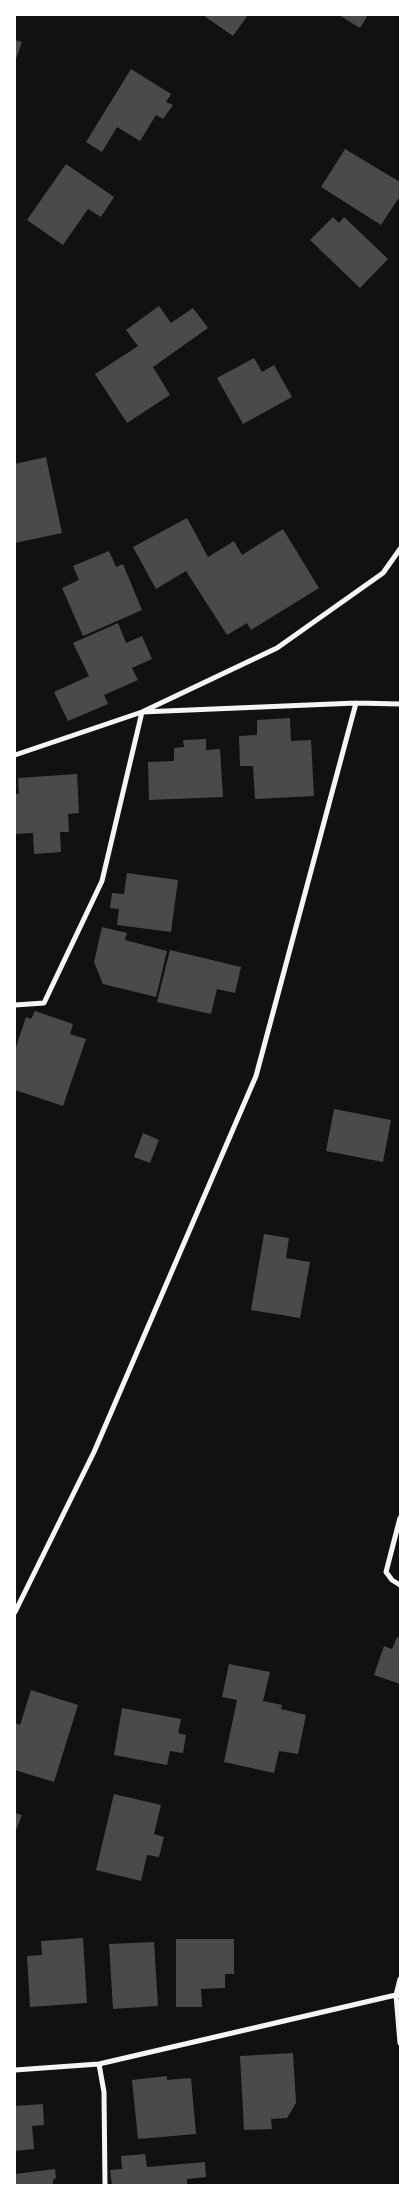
<!DOCTYPE html>
<html>
<head>
<meta charset="utf-8">
<style>
	body { margin:0 }
	#map { position:relative; width:415px; height:2200px; overflow:hidden; background:#111; font-family:"Archivo Narrow",sans-serif }
	canvas { display:block }
	.frame { position:absolute; inset:0; border:16px solid #fff; pointer-events:none }
</style>
</head>
<body>
<div id="map">
<canvas width="415" height="2200"></canvas>
<div class="frame"></div>
</div>
<script>
const g = document.querySelector('canvas').getContext('2d');
g.lineJoin = 'round';
function fillPath(path, color) { g.fillStyle = color; g.fill(path, 'evenodd'); }
const shape = rows => new Path2D(rows.map(r => 'M' + r).join(''));
function trace(path, color, width, dash) { g.strokeStyle = color; g.lineWidth = width; g.lineCap = dash ? 'butt' : 'round'; g.setLineDash(dash || []); g.stroke(path); }
fillPath(shape([
	[203,15,248,15,233,36],
	[339,15,368,15,360,28],
	[15,40,22,42,15,62],
	[131,69,171,94,166,102,173,105,163,119,156,115,140,141,117,127,102,152,86,142],
	[345,149,400,182,400,196,381,225,321,187],
	[66,164,114,197,101,217,88,209,63,245,27,220],
	[333,217,339,223,344,217,388,259,360,288,310,240],
	[159,306,171,323,193,308,208,328,153,367,170,395,127,423,95,374,138,346,126,330],
	[254,358,262,372,274,365,292,397,243,424,217,378],
	[46,457,62,533,15,543,15,464],
	[187,518,208,557,234,541,242,555,283,529,319,588,251,630,247,623,227,635,186,571,156,589,133,547],
	[109,551,116,567,123,564,142,610,83,636,62,588,79,580,73,566],
	[118,623,126,643,142,636,152,659,132,668,138,680,104,695,108,704,68,721,54,692,89,676,73,643],
	[290,718,291,741,311,740,314,796,255,799,253,766,240,766,239,736,257,735,257,720],
	[206,739,206,750,220,749,223,797,149,800,148,762,174,761,174,748,184,747,183,740],
	[77,774,79,813,68,814,69,832,60,832,61,852,34,854,33,833,15,834,15,794,19,794,18,778],
	[127,873,178,880,171,932,117,925,119,909,110,908,112,893,124,894],
	[102,927,127,933,125,940,167,951,156,997,103,984,94,962],
	[170,950,241,967,235,993,217,989,211,1014,157,1002],
	[35,1011,73,1024,70,1034,86,1039,63,1106,15,1090,15,1050,26,1017,31,1019],
	[334,1109,391,1120,383,1162,326,1151],
	[143,1133,159,1140,150,1163,134,1157],
	[264,1234,289,1238,286,1258,310,1262,300,1318,251,1310],
	[397,1637,400,1638,400,1684,374,1675,384,1646,392,1649],
	[229,1664,270,1672,263,1701,282,1705,281,1709,306,1715,298,1754,279,1751,274,1773,224,1762,237,1700,222,1697],
	[31,1690,78,1705,54,1782,15,1770,15,1723,20,1725],
	[122,1708,181,1719,178,1733,186,1735,183,1753,170,1751,167,1765,114,1755],
	[114,1794,161,1805,154,1834,164,1837,159,1857,147,1855,141,1881,96,1870],
	[15,1813,22,1815,15,1833],
	[83,1938,87,2003,30,2007,27,1956,42,1955,41,1941],
	[176,1939,234,1939,234,1974,225,1974,225,1988,201,1989,202,2007,176,2007],
	[154,1942,158,2006,113,2009,109,1944],
	[293,2053,296,2103,287,2118,271,2119,272,2129,244,2130,240,2056],
	[167,2076,167,2080,191,2078,196,2134,138,2139,132,2080],
	[43,2104,44,2125,32,2126,34,2149,15,2151,15,2106],
	[145,2154,147,2167,205,2162,206,2177,187,2179,187,2185,112,2185,110,2170,122,2169,121,2156],
	[55,2169,56,2178,53,2180,53,2185,15,2185,15,2174]
]), '#4a4a4a');
trace(shape([
	[15,755,142,712,277,648,383,573,400,549],
	[15,1005,44,1003,102,881,142,712,356,703,400,704],
	[400,1518,386,1572,392,1580,400,1585],
	[15,1612,94,1452,256,1076,356,703],
	[400,1979,396,1995,400,2043],
	[99,2064,104,2092,105,2185],
	[15,2070,99,2064,400,1994]
]), '#f5f5f5', 5);
</script>
</body>
</html>
